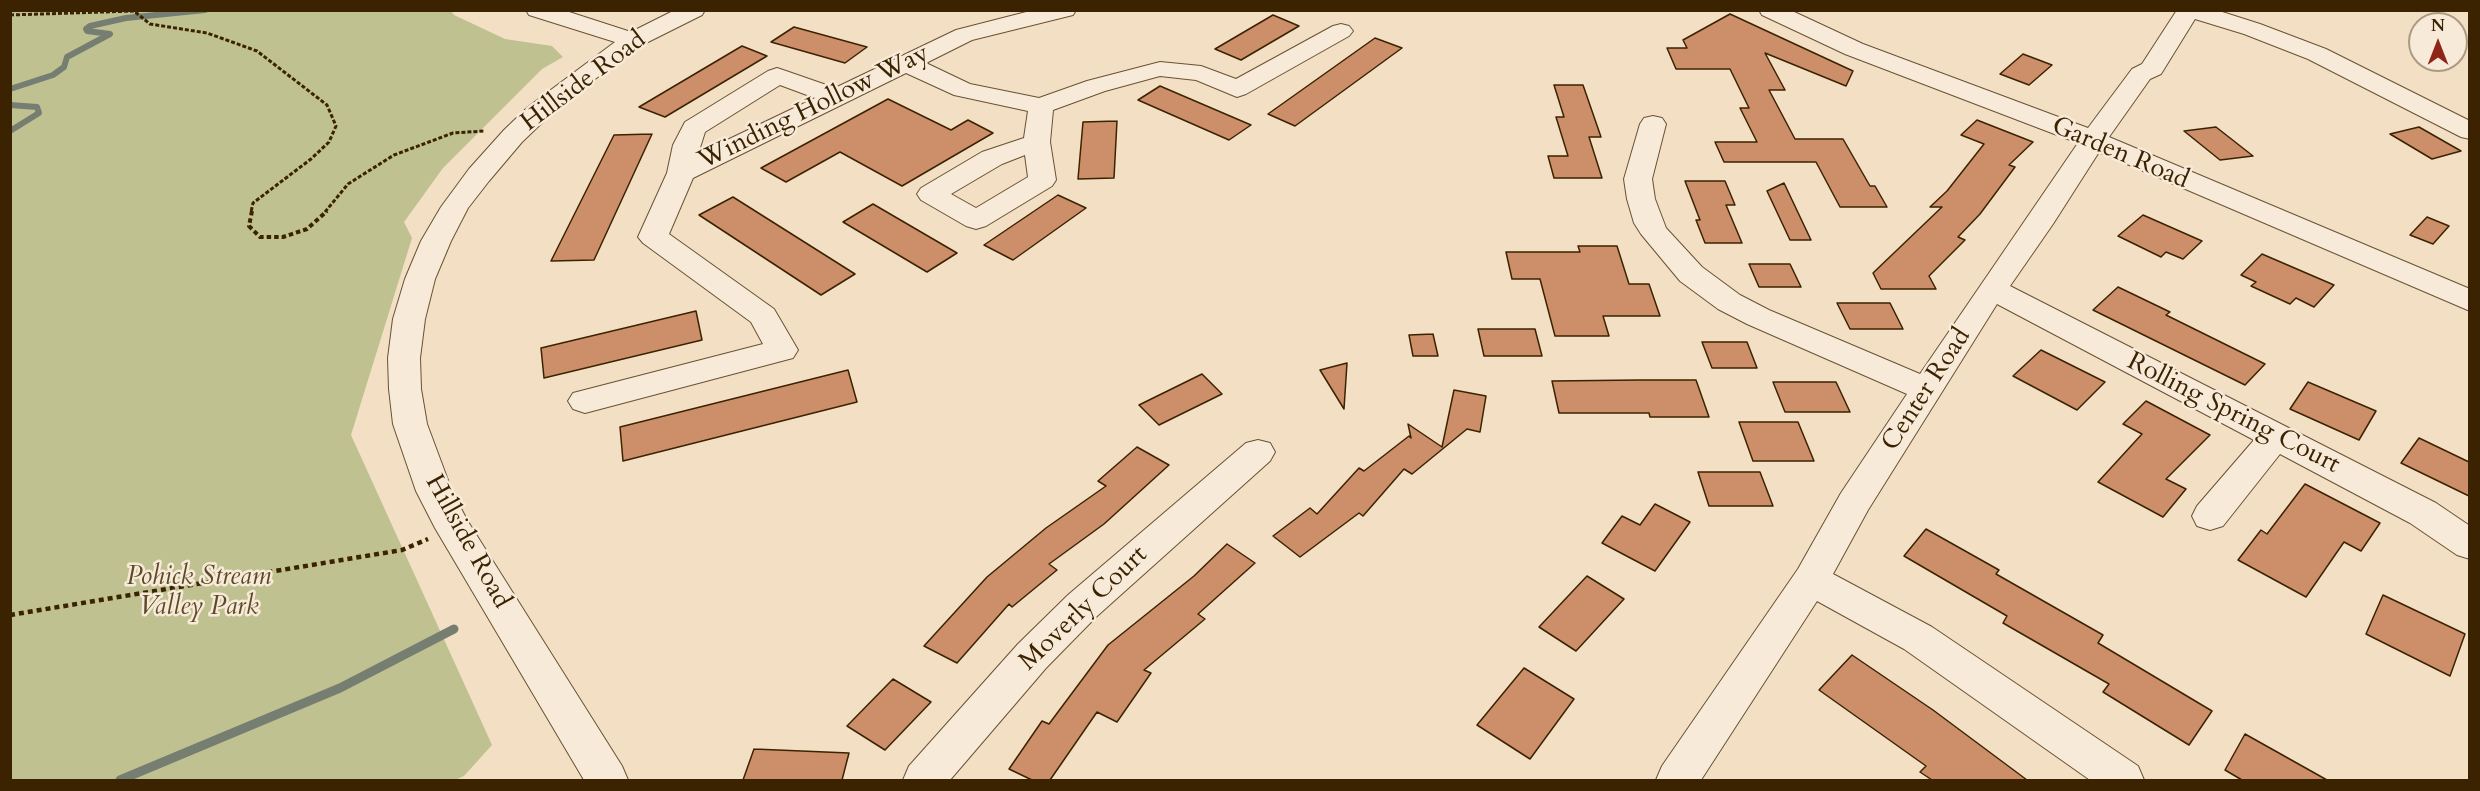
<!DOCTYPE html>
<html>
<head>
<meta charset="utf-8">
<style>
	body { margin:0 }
	#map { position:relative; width:2480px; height:791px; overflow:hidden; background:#f2dfc4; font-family:Cardo,serif }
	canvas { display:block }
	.frame { position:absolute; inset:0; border:12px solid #3b2301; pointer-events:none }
	.north { position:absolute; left:2408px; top:12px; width:60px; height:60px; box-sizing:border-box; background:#f7ead9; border:2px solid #ac9a83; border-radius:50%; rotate:0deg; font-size:16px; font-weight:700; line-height:24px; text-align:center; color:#3b2301 }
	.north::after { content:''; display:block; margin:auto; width:21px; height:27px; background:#8f2418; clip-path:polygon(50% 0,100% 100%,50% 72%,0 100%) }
</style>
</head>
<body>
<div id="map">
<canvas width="2480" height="791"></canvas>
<div class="frame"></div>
<div class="north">N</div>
</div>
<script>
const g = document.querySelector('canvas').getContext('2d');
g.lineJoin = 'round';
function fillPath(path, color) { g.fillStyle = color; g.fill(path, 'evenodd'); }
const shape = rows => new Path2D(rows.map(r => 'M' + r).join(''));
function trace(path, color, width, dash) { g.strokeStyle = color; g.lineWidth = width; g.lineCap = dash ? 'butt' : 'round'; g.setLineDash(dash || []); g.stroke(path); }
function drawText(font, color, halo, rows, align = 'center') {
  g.font = font + ' Cardo,serif'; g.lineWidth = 5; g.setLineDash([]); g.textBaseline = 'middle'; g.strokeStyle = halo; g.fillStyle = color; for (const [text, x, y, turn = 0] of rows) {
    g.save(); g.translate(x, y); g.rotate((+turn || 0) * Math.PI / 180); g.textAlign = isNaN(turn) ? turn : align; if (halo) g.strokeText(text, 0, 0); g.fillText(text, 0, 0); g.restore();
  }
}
fillPath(shape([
	[10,11,451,11,454,15,505,39,552,46,563,57,542,69,443,168,404,222,412,238,351,435,492,745,464,776,455,780,11,780]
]), '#bfc191');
trace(shape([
	[10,89,53,75,64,67,67,57,110,34,87,31,86,29,90,26,126,18,205,10],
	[10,105,37,107,39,113,10,131]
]), '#767e71', 6);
trace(shape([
	[120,780,340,688,454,629]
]), '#767e71', 9);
const building = shape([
	[1730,14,1853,71,1846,86,1765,53,1785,90,1769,90,1795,139,1843,139,1870,186,1875,186,1887,207,1840,207,1816,162,1724,162,1715,142,1757,142,1740,108,1749,108,1730,69,1676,69,1667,48,1687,48,1683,40,1730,14],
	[1273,15,1299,26,1241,60,1215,49,1273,15],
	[794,27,867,47,845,63,771,42,794,27],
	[1375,38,1402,48,1295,126,1268,114,1375,38],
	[742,46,767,56,665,117,639,107,742,46],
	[2023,54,2052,65,2029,85,2000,74,2023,54],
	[1554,85,1583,85,1601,137,1589,137,1602,178,1554,178,1548,156,1568,156,1556,117,1564,117,1554,85],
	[1160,86,1251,125,1229,140,1138,100,1160,86],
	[888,99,951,130,968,120,993,133,902,186,840,152,786,182,761,168,888,99],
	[1977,120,2033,142,2009,165,2015,167,1980,214,1958,237,1965,240,1929,276,1936,289,1881,289,1873,273,1942,207,1930,207,1947,191,1984,144,1961,135,1977,120],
	[1117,121,1114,178,1078,179,1083,122,1117,121],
	[2216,127,2253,156,2220,160,2184,131,2216,127],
	[2419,127,2461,151,2432,159,2390,134,2419,127],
	[652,134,594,260,551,261,614,135,652,134],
	[1685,181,1725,181,1735,205,1726,205,1742,243,1705,243,1696,220,1700,220,1685,181],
	[1784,183,1811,240,1790,240,1767,191,1784,183],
	[1058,195,1086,208,1013,260,984,245,1058,195],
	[733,197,855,274,821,295,699,215,733,197],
	[873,204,957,253,927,272,843,222,873,204],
	[2143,215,2202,241,2183,259,2166,252,2161,257,2118,236,2143,215],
	[2427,217,2449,226,2433,244,2410,235,2427,217],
	[1578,246,1617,246,1629,284,1649,284,1660,316,1603,316,1609,336,1555,336,1540,279,1512,279,1506,252,1580,252,1578,246],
	[2262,254,2334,285,2314,307,2296,298,2290,304,2251,286,2256,282,2241,275,2262,254],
	[1749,264,1790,264,1801,287,1759,287,1749,264],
	[2118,287,2170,312,2166,315,2265,364,2245,385,2093,310,2118,287],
	[1837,303,1890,303,1903,329,1850,329,1837,303],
	[696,311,702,340,544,378,541,348,696,311],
	[1478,329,1535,329,1542,356,1484,356,1478,329],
	[1433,334,1438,356,1413,356,1409,335,1433,334],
	[1702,342,1747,342,1757,368,1712,368,1702,342],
	[2041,350,2105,382,2077,410,2013,376,2041,350],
	[1347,363,1344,409,1320,370,1347,363],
	[848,370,857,402,623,461,620,427,848,370],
	[1202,374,1222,394,1159,425,1139,405,1202,374],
	[1639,380,1696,380,1709,417,1650,417,1649,413,1559,413,1552,381,1639,380],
	[1773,382,1836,382,1850,412,1785,412,1773,382],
	[2308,382,2376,411,2359,440,2290,409,2308,382],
	[1454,390,1486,396,1480,432,1467,429,1412,474,1404,469,1363,516,1359,513,1300,557,1273,536,1310,508,1317,514,1359,468,1364,471,1409,436,1411,438,1408,424,1442,447,1454,390],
	[2146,401,2210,435,2166,479,2186,489,2163,517,2098,482,2142,434,2123,424,2146,401],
	[1739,422,1798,422,1814,461,1753,461,1739,422],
	[2419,438,2469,462,2469,496,2401,463,2419,438],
	[1137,447,1169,465,1104,524,1049,564,1057,570,1012,607,1009,604,957,663,924,646,987,577,1046,528,1106,486,1098,481,1137,447],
	[1698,472,1760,472,1773,506,1709,506,1698,472],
	[2305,484,2380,523,2361,551,2344,542,2306,597,2238,560,2261,530,2267,534,2305,484],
	[1655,504,1690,522,1655,571,1602,543,1622,516,1640,525,1655,504],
	[1926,529,1999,570,1996,574,2103,635,2098,643,2212,711,2189,745,2103,692,2109,684,2003,623,2007,616,1904,556,1926,529],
	[1227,544,1255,563,1198,614,1205,619,1144,670,1151,673,1117,722,1097,712,1050,780,1032,780,1009,769,1042,721,1049,724,1108,645,1194,576,1227,544],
	[1587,576,1624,599,1576,651,1539,627,1587,576],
	[2383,595,2465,634,2450,676,2366,634,2383,595],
	[1852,655,1933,710,2027,780,1932,780,1920,772,1926,766,1819,690,1852,655],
	[1524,668,1574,699,1530,759,1477,725,1524,668],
	[893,679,931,702,885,750,847,726,893,679],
	[2245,734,2327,780,2242,780,2225,770,2245,734],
	[754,749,849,753,842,780,743,780,754,749]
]);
fillPath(building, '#cd8e6a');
trace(building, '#3b2301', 1.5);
const minor = shape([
	[526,10,563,10,631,32,675,10,705,10,702,15,642,45,595,79,546,119,522,142,489,181,468,208,451,241,435,279,425,319,420,358,421,389,427,424,452,491,467,520,622,766,628,780,584,780,435,528,416,491,393,424,389,389,388,358,393,319,405,279,421,241,441,207,469,169,504,130,528,107,615,42,529,15,526,10],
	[1034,10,1076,10,1073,15,972,40,926,63,970,84,1039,98,1087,81,1160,62,1201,66,1236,79,1333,26,1341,24,1349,26,1353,31,1349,36,1246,94,1237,97,1196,80,1160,76,1105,91,1053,110,1050,142,1056,180,1052,186,986,226,976,229,966,226,921,200,917,194,921,188,982,152,1024,138,1028,111,954,95,906,73,693,178,669,234,774,309,798,350,793,358,585,413,573,409,568,401,573,393,763,344,751,322,643,243,638,237,667,173,673,145,685,122,768,71,777,68,786,71,835,88,956,30,1034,10],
	[780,85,815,98,698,154,705,132,780,85],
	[1025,155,1028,177,976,208,951,194,1002,164,1025,155],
	[1759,10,1790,10,1863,44,2088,128,2132,69,2142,64,2177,10,2216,10,2260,24,2326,49,2470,121,2470,139,2461,137,2308,59,2244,34,2195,19,2161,74,2150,79,2109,137,2470,289,2470,311,2099,152,2053,224,2010,286,2436,503,2470,526,2470,559,2457,555,2410,523,2280,454,2223,526,2210,530,2197,526,2192,516,2197,506,2254,440,1997,304,1868,510,1833,574,1932,627,2138,766,2144,780,2090,780,1904,649,1817,601,1701,780,1656,780,1662,766,1798,569,1841,493,1907,394,1747,324,1718,309,1680,281,1641,234,1634,223,1627,199,1624,179,1640,124,1644,118,1653,116,1662,118,1666,124,1652,179,1655,199,1666,228,1702,267,1740,295,1769,310,1920,374,2078,143,1845,54,1762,15,1759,10],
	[1258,440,1270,443,1275,452,1270,461,1096,617,1046,668,950,780,903,780,909,766,1018,644,1068,595,1246,443,1258,440]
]);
trace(minor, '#695232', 2);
trace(shape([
	[135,11,144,10],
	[10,15,134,11,150,24,207,33,257,51,327,105,336,126,329,142,311,159,253,203,251,212],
	[325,212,348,184,394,155,453,133,485,131]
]), '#3b2301', 3, [4, 2]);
trace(shape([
	[252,211,249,226,260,237,283,237,307,229,327,211]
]), '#3b2301', 4, [4.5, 3]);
trace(shape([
	[10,615,402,550,428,539]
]), '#3b2301', 4.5, [5, 4]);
fillPath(minor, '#f7ead9');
drawText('26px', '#3b2301', '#f7ead9', [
	["Hillside Road",584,82,-37],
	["Winding Hollow Way",814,108,-26],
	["Garden Road",2120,154,23],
	["Center Road",1927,390,-57],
	["Rolling Spring Court",2233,414,27],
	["Hillside Road",467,542,61],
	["Moverly Court",1084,609,-44]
]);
drawText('italic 26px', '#5c4a25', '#f7ead9', [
	["Pohick Stream",199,578],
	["Valley Park",199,608]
]);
</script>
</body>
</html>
